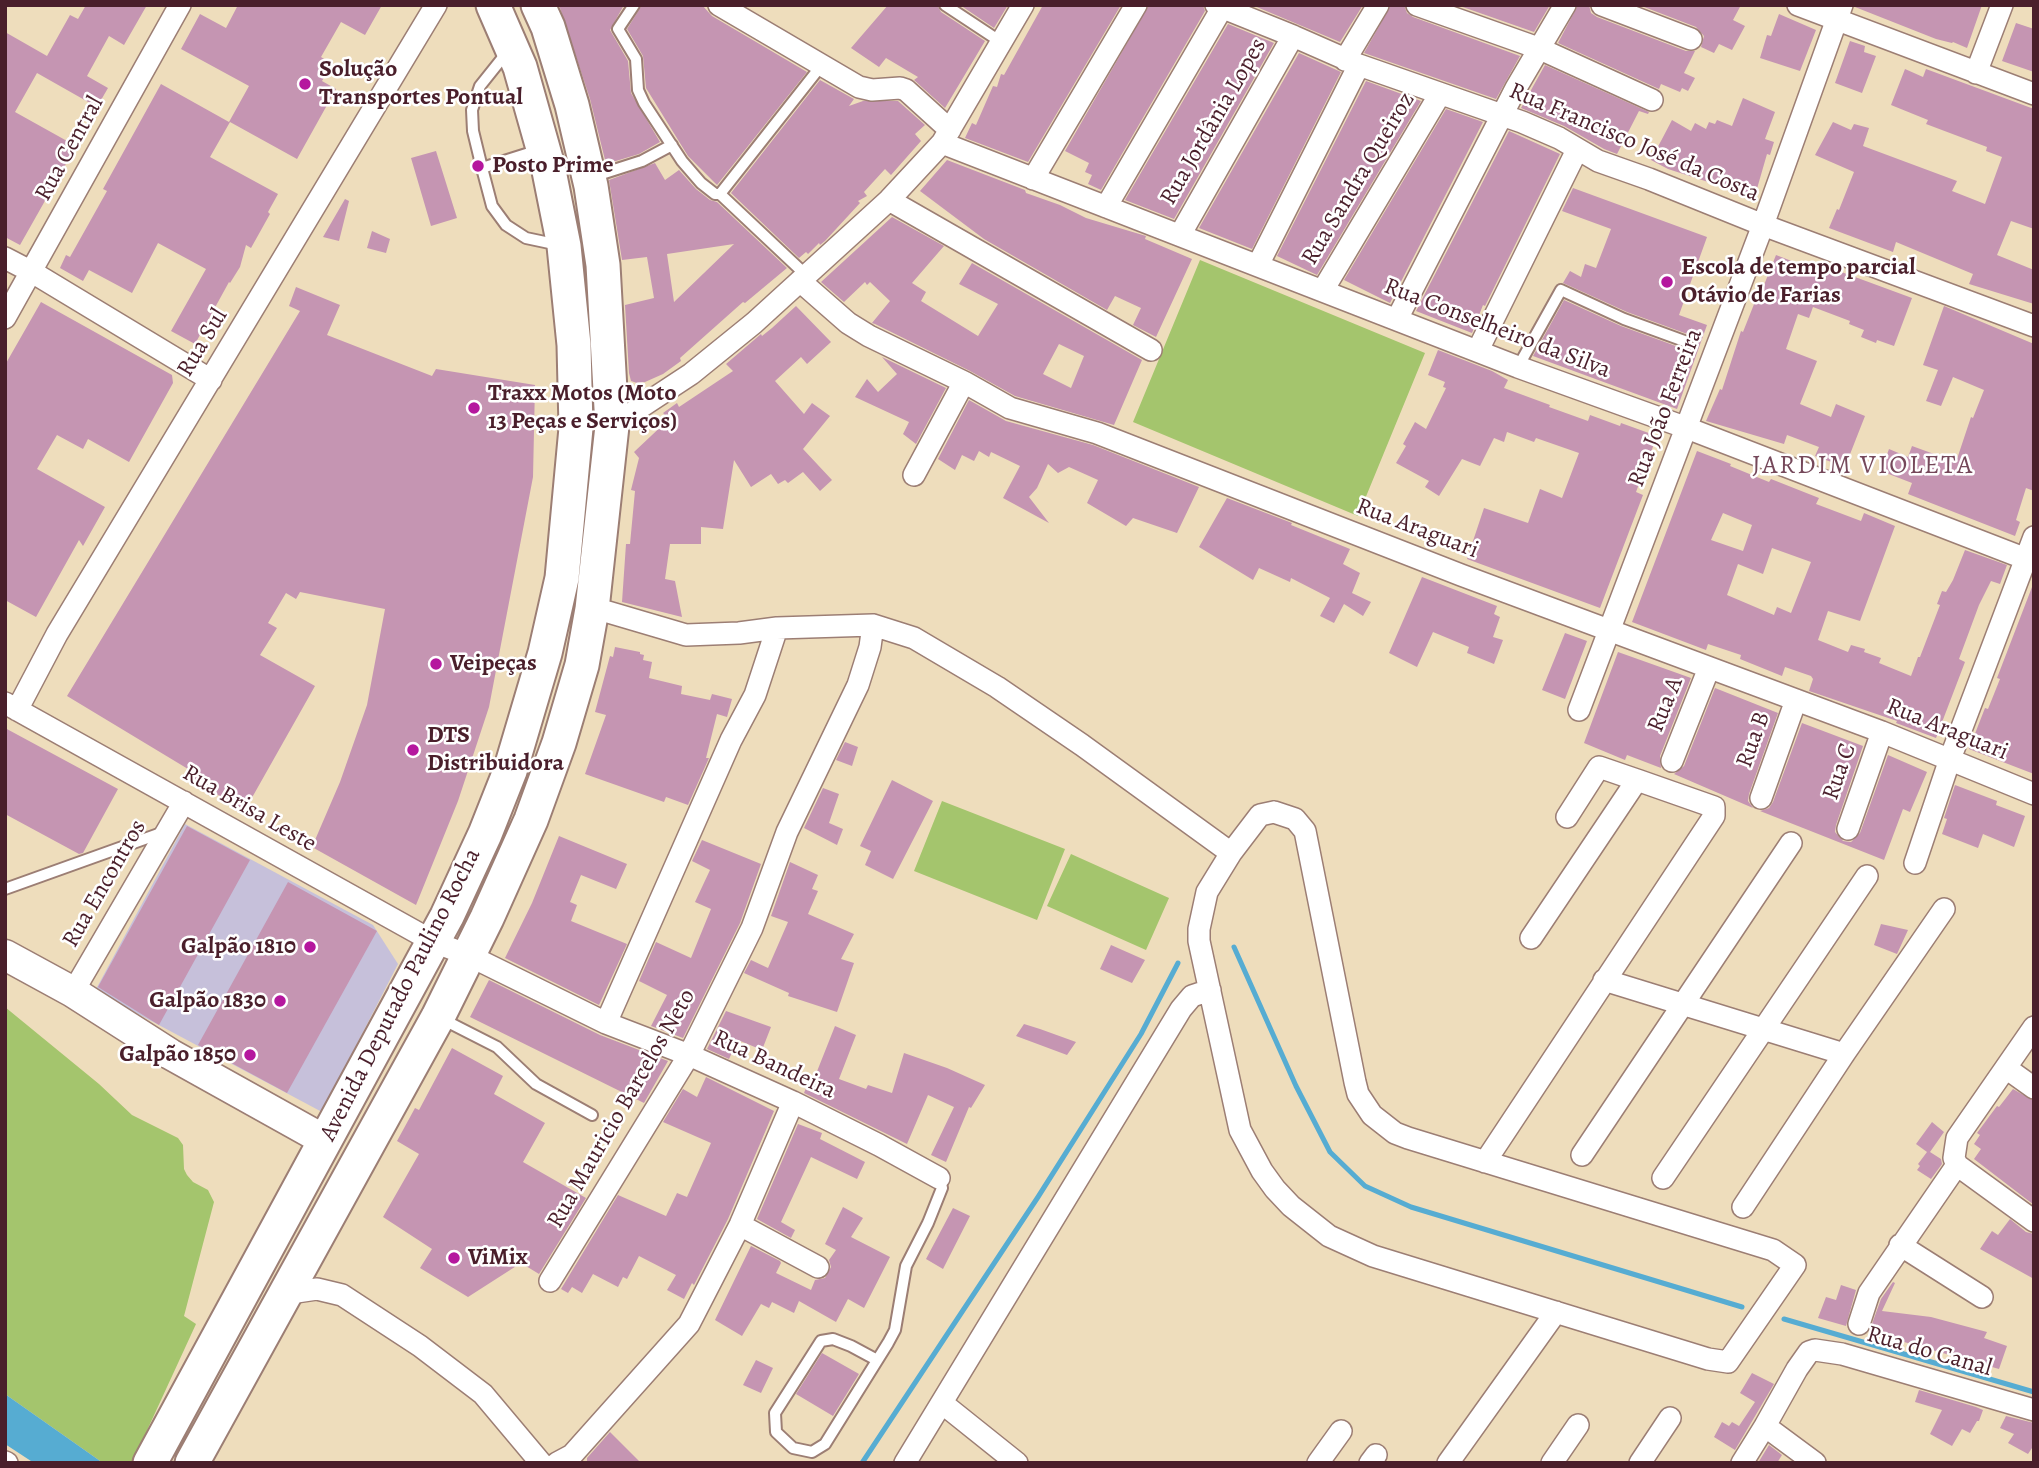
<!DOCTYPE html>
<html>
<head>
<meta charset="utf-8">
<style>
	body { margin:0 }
	#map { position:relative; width:2039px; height:1468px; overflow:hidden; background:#eeddbc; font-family:Alegreya,serif }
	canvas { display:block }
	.frame { position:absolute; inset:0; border:7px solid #4a1f2b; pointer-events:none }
</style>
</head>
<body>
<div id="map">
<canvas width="2039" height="1468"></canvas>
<div class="frame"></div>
</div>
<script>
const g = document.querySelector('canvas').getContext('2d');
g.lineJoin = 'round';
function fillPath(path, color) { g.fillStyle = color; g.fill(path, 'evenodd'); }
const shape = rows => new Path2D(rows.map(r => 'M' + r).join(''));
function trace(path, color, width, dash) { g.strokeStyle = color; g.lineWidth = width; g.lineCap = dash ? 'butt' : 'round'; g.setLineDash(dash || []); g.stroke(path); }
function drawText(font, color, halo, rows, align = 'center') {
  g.font = font + ' Alegreya,serif'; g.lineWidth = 5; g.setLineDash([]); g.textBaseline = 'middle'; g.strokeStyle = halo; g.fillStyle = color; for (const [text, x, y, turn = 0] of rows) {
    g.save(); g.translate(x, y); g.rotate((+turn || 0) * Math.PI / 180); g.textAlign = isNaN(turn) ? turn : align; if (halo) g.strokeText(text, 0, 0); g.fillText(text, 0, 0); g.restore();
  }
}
fillPath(shape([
	[185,824,373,925,398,964,322,1112,95,991]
]), '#c6c0da');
fillPath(shape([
	[1200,260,1425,353,1358,516,1133,422],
	[942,801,1065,849,1037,920,914,871],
	[1071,854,1169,898,1146,950,1047,906],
	[5,1007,99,1084,132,1115,178,1138,183,1145,184,1169,187,1175,193,1182,208,1190,214,1202,184,1316,196,1324,132,1463,103,1463,5,1394]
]), '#a4c56d');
fillPath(shape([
	[5,1394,103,1463,34,1463,5,1444]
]), '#56acd2');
trace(shape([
	[1234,947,1296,1086,1330,1152,1365,1186,1411,1207,1742,1307],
	[1784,1319,2034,1392],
	[862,1463,1038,1197,1141,1034,1178,963]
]), '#56acd2', 5);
fillPath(shape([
	[86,5,147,5,124,45,109,36,87,76,108,88,97,107,37,73,15,112,76,146,20,245,5,237,5,32,47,56,70,15,78,19],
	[238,5,382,5,365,35,341,22,321,57,332,64,322,81,336,89,297,159,230,122,210,157,278,194,268,212,270,214,251,248,246,245,240,267,230,283,229,282,195,344,171,331,206,269,158,243,132,293,89,270,83,281,60,268,66,255,70,257,107,191,103,189,161,84,229,122,249,86,181,49,200,14,226,28],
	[559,5,624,5,610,30,628,61,631,93,660,142,639,154,606,164,590,99],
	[642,5,702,5,712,16,807,72,717,185,688,156,646,88,643,56,627,29],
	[888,5,937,5,941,12,985,41,945,108,914,80,918,77,886,58,879,67,851,48],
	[960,5,1008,5,994,28],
	[1043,5,1121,5,1028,162,965,138,972,123,976,125,993,86,997,87,1001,74,1004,75],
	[1149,5,1203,5,1205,11,1101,190,1088,184,1092,175,1085,172,1089,163,1065,151],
	[1252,5,1363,5,1340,42],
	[1391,5,1404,5,1407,13,1413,17,1520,56,1496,99,1364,53],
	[1457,5,1550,5,1534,32],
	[1578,5,1589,5,1591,13,1597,17,1686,51,1695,51,1684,73,1695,78,1688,91,1682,88,1680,92,1661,84,1659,89,1558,43],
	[1639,5,1741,5,1733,20,1745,26,1732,50,1719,44,1714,53,1701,47,1704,36,1696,27],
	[1855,5,1982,5,1967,48,1953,42,1952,43,1936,39,1855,7],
	[1779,14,1816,30,1800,71,1760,58,1767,35,1771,36],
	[2016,23,2034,29,2034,72,2002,61],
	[1228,24,1274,43,1174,219,1125,200],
	[1850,41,1865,46,1864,52,1876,56,1862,93,1835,83],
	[1299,53,1341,72,1252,249,1199,228],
	[1545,65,1649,112,1648,114,1639,111,1617,154,1604,149,1564,126,1521,108],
	[1905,69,1923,77,1926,69,2034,109,2034,229,2011,221,1997,255,2034,270,2034,304,1969,284,1973,274,1896,242,1893,252,1829,228,1837,209,1839,210,1854,172,1815,155,1833,122,1851,130,1854,124,1869,128,1863,146,1957,181,1952,191,1985,204,2002,157,1986,151,1987,147,1926,124,1928,120,1891,105],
	[820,80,854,99,849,106,863,101,898,101,925,125,915,134,921,141,891,175,885,169,864,192,867,196,858,201,860,203,825,241,820,245,819,243,808,254,806,252,799,258,731,193],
	[1366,81,1421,101,1317,275,1277,256],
	[1743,98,1775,112,1765,139,1774,142,1770,155,1767,154,1754,199,1738,194,1739,192,1668,169,1651,160,1672,120,1691,131,1695,123,1706,129,1709,122,1715,124,1717,120,1732,126],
	[1446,109,1483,122,1390,303,1344,280],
	[1509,131,1560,154,1485,306,1483,305,1472,333,1416,311],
	[436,151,457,218,431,226,411,158],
	[947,160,1025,190,1026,193,1060,205,1086,218,1146,236,1145,239,1192,259,1156,337,1133,325,1141,308,1115,296,1107,310,984,239,920,191],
	[655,163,665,180,679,170,696,189,710,200,717,202,787,268,745,303,743,302,680,358,681,361,663,374,645,382,637,383,631,381,629,373,625,305,654,298,647,257,622,260,609,180],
	[734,244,674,302,667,254],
	[1573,188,1707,237,1679,315,1707,325,1677,409,1533,356,1564,300,1621,326,1684,349,1691,348,1695,344,1693,338,1690,335,1627,312,1563,283,1570,271,1581,277,1585,264,1596,268,1611,229,1562,211],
	[345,199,349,201,339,241,323,237],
	[892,217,944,246,912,283,926,292,921,301,978,336,998,304,959,284,972,263,1142,360,1114,425,1015,396,970,371,875,324,872,323,890,301,870,282,867,285,865,282,844,302,821,282],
	[1059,344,1084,356,1071,388,1043,374],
	[372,231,390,239,386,253,367,248],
	[1776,255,1815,270,1817,263,1912,298,1894,346,1877,340,1876,343,1861,337,1864,330,1849,324,1850,321,1813,307,1809,318,1798,314,1786,349,1817,361,1800,404,1831,417,1836,404,1865,416,1845,467,1815,456,1819,447,1787,435,1784,444,1706,421,1720,389,1722,390,1741,331,1743,332,1760,289,1762,290],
	[296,287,340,305,327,335,432,376,436,369,535,385,533,477,489,707,458,801,416,905,312,847,340,782,367,705,385,609,300,592,296,599,286,593,268,623,277,628,260,655,315,686,245,810,184,776,188,769,67,696,300,311,289,306],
	[41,302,172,375,173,383,129,462,88,439,83,449,57,435,37,469,105,507,83,546,79,540,36,617,5,600,5,365],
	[796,306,831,342,807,364,801,357,775,381,804,414,812,403,830,416,803,449,832,480,820,491,803,472,788,483,785,480,778,484,771,474,751,487,734,460,723,529,701,527,701,544,670,544,665,579,675,581,682,617,622,602,626,544,630,544,635,491,631,490,639,458,634,452,669,419,663,413,677,403,679,407,733,371,726,364,761,334,762,336,772,328],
	[1944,306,2034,344,2034,491,2026,488,2016,520,2020,522,2015,536,1908,494,1912,483,1881,471,1889,449,1908,457,1912,446,1956,462,1971,417,1973,418,1984,390,1953,377,1941,406,1926,401,1938,370,1923,365],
	[1438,350,1492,371,1508,380,1504,388,1550,405,1549,407,1588,421,1590,415,1620,426,1621,423,1657,436,1636,492,1643,495,1600,608,1467,559,1484,508,1528,523,1540,489,1562,498,1579,453,1536,438,1534,442,1507,432,1504,442,1494,438,1480,466,1462,459,1439,496,1425,487,1429,481,1396,463,1406,446,1403,444,1415,422,1426,429,1446,388,1443,387,1445,382,1428,375],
	[882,357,946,388,916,444,903,434,909,422,855,397,867,379,878,392,897,374],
	[969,400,1006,421,1093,445,1199,487,1177,533,1133,518,1126,526,1087,503,1098,480,1069,467,1058,473,1048,464,1037,488,1029,497,1049,523,1003,498,1020,466,991,452,989,457,979,451,974,461,962,455,955,470,938,459],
	[1697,451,1731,464,1730,466,1769,482,1771,479,1819,498,1816,504,1861,521,1864,513,1895,526,1860,621,1828,611,1818,640,1848,652,1851,645,1865,649,1864,652,1881,658,1879,663,1911,676,1918,657,1920,657,1940,605,1937,604,1942,591,1946,592,1953,580,1965,550,2007,565,2000,584,1991,581,1979,605,1959,659,1965,662,1936,738,1896,723,1897,721,1809,691,1813,679,1811,676,1785,667,1782,676,1740,659,1741,655,1708,644,1706,650,1632,622],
	[1723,513,1752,525,1743,551,1711,540],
	[1772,548,1811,562,1791,613,1777,607,1774,615,1727,595,1738,564,1763,574],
	[1227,498,1292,523,1291,525,1350,549,1343,564,1360,573,1352,593,1371,602,1363,616,1344,604,1334,623,1320,616,1330,598,1291,578,1290,582,1259,568,1253,580,1199,547],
	[1422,577,1497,606,1494,614,1500,617,1493,637,1503,640,1494,664,1467,653,1469,647,1433,632,1417,667,1389,653],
	[2032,587,2034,587,2034,774,1969,749,1985,708,1988,709,2000,679,1997,678],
	[1565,633,1587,641,1565,699,1542,690],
	[615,647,640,652,640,654,644,655,643,660,652,662,649,678,682,686,681,694,710,700,712,694,732,699,727,717,717,714,706,758,709,758,688,805,666,797,664,802,585,774,606,715,595,712,610,656,613,657],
	[1618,652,1691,678,1660,756,1661,768,1627,755,1625,760,1584,743],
	[1715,688,1778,713,1749,794,1748,801,1753,808,1674,774,1684,766],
	[1802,723,1863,746,1836,825,1835,832,1843,841,1851,842,1860,833,1888,755,1927,772,1910,812,1903,809,1884,860,1760,811,1769,808,1773,802],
	[5,728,118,789,83,853,79,854,5,814],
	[845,742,858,747,852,766,836,760],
	[892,780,933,801,893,879,865,865,871,851,860,846],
	[1955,785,1997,801,1996,805,2025,816,2014,847,1983,834,1978,848,1942,834,1947,819,1944,818],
	[823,788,839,794,829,823,843,829,837,845,804,828],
	[187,826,250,860,159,1025,98,987],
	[559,836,627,864,616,889,581,875,570,902,577,905,571,921,627,944,599,1005,505,958,532,903],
	[702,840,761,864,740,923,683,1038,651,1026,667,995,639,981,656,942,691,958,711,909,695,902,710,870,692,861],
	[790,862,818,875,812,889,818,891,808,914,854,934,841,959,854,963,837,1012,788,996,789,993,744,973,751,960,768,968,788,922,771,916],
	[288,882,377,931,287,1093,198,1045],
	[1881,924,1908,930,1897,954,1874,945],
	[1111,945,1145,960,1132,983,1100,969],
	[489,980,600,1035,668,1061,644,1103,470,1017],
	[726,1011,771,1027,762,1050,738,1040,729,1059,707,1049],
	[1024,1024,1040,1029,1076,1042,1067,1055,1016,1036],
	[835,1026,856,1035,839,1079,866,1089,868,1085,892,1093,904,1053,947,1068,985,1085,971,1108,969,1107,946,1162,931,1155,954,1107,928,1095,907,1144,804,1093,808,1083,812,1084],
	[452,1048,503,1076,494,1094,545,1123,523,1162,586,1198,539,1274,521,1263,468,1297,420,1268,432,1249,383,1217,419,1154,397,1141,415,1108,419,1110],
	[706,1077,774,1111,728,1219,694,1285,692,1283,684,1299,667,1290,676,1275,639,1256,627,1279,623,1277,618,1287,593,1274,582,1293,572,1287,568,1293,561,1289,618,1195,666,1216,677,1193,687,1197,711,1143,663,1122,683,1089,697,1097],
	[2013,1089,2034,1101,2034,1205,1974,1159,1981,1149,1974,1144,1980,1135,1977,1133,1997,1106,1999,1107],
	[1932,1122,1944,1132,1930,1152,1941,1159,1942,1164,1931,1179,1917,1170,1920,1166,1918,1164,1927,1152,1916,1144],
	[798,1124,822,1133,820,1139,865,1162,857,1179,811,1157,781,1222,795,1230,791,1238,757,1219],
	[843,1207,863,1218,851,1237,890,1257,864,1308,848,1299,836,1322,799,1301,794,1313,772,1302,769,1308,761,1304,742,1336,715,1320,751,1246,780,1261,781,1263,776,1273,811,1290,815,1280,825,1278,831,1267,829,1260,836,1250,825,1244],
	[953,1208,970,1216,943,1269,926,1259],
	[2010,1219,2026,1232,2034,1234,2034,1279,1980,1249,1992,1231,1998,1235],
	[1893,1282,1895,1283,1882,1311,1931,1317,1987,1332,1984,1338,2007,1346,1999,1369,1869,1332,1881,1299],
	[1841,1285,1856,1290,1846,1326,1818,1318,1826,1297,1836,1300],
	[822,1353,859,1374,833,1416,796,1394],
	[756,1360,773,1368,761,1393,743,1385],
	[1752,1373,1774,1384,1735,1450,1714,1437,1722,1422,1729,1426,1732,1422,1739,1426,1755,1402,1740,1393],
	[1919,1390,1976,1407,1983,1410,1979,1421,1977,1421,1970,1433,1962,1429,1952,1446,1930,1434,1942,1410,1915,1402],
	[2006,1416,2034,1423,2034,1445,2028,1454,2008,1443,2014,1434,2000,1428],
	[610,1432,641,1463,587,1463,587,1458],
	[1769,1445,1782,1455,1777,1463,1758,1463]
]), '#c595b2');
const lane = shape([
	[634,5,618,29,636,59,638,90,644,103,682,161,701,183,715,194,720,194,806,275],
	[945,5,1001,42],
	[508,51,480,86,472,110,473,131,482,168,492,206,506,225,526,238,559,245],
	[482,168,539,150],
	[592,177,642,161,672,145],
	[720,194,821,66],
	[1518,367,1561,290,1624,319,1687,342],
	[5,889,164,832],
	[442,1019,497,1047,536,1084,592,1115],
	[877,1360,851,1346,833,1339,821,1341,775,1413,776,1432,793,1448,812,1452,825,1444,888,1343,895,1330,906,1266,928,1223,942,1188,939,1178]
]);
const street = shape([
	[719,5,859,87,872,90,900,88,906,90,950,130],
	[1216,5,1293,36,1359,65,1522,122,1559,138,1598,161,1649,179,1763,225,2034,326],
	[1417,5,1538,48,1652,100],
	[1602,5,1691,39],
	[1798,5,2034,94],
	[1345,60,1378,5],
	[1976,73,2002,5],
	[942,143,1518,367,1687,428,2034,562],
	[1033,179,1136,5],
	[889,200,1151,350],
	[1106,207,1222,8],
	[1180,235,1293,36],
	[5,258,32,272,211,380],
	[1258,265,1359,65],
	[800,281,848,323,869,336,964,382,1010,408,1097,433,1461,575,1882,732,2034,794],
	[1323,290,1440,94],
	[5,318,180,5],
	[1397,319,1516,88,1565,5],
	[1478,350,1577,150],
	[605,427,612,426,691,374,754,323,889,200,942,143,1023,5],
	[914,475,964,382],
	[592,609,608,612,686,635,739,633,777,628,873,625,914,638,997,687,1082,745,1231,853],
	[5,703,434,942,468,955,606,1023,689,1055,793,1102,879,1145,939,1178],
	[17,710,57,634,436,5],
	[1579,710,1763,225,1842,5],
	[1672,761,1709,668],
	[1761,798,1796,700],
	[1274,812,1295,819,1305,831,1355,1082,1358,1094,1372,1115,1395,1133,1408,1138,1773,1250,1795,1265,1728,1362,1708,1359,1373,1256,1329,1236,1291,1206,1275,1189,1262,1171,1240,1130,1199,941,1199,929,1207,892,1231,853,1260,815,1274,812],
	[1567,817,1599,767,1637,780],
	[1848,829,1882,732],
	[1915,863,1950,759,2034,537],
	[1604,980,1844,1054],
	[73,992,184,802],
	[606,1023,731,740,755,695,777,628],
	[2006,1068,2034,1088],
	[1582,1155,1791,843],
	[1485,1162,1714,816,1714,807,1637,780,1531,938],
	[1957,1165,1954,1158,1957,1138,2034,1027],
	[1957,1165,2034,1221],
	[1663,1178,1867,876],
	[1743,1207,1844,1054,1944,909],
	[740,1225,818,1267],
	[1900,1245,1982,1297],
	[550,1281,689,1055,752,928,787,832,858,685,870,647,873,625],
	[283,1294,317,1289,342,1295,420,1346,483,1394,541,1463],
	[1859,1324,1869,1293,1957,1165],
	[942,1403,1017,1463],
	[1765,1426,1815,1463],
	[5,1462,7,1463],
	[557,1463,572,1455,689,1324,740,1225,793,1102],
	[905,1463,1181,1009,1192,996,1210,990],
	[1318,1463,1341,1431],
	[1370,1463,1376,1455],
	[1448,1463,1556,1312],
	[1552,1463,1578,1425],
	[1640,1463,1670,1418],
	[1742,1463,1765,1426,1797,1369,1809,1352,1815,1350,1842,1354,2034,1410]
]);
const secondary = shape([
	[5,955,73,992,170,1054,326,1141]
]);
const primary = shape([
	[150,1463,447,916,485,834,510,771,545,653,562,578,576,428,574,345,564,246,548,166,520,67,493,5],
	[192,1463,438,1017,487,918,531,820,559,743,582,665,592,609,612,426,603,265,591,186,572,105,548,27,538,5]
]);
trace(lane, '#9c7e74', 14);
trace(street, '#9c7e74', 24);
trace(secondary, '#9c7e74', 33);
trace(primary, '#9c7e74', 37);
trace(lane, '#fff', 10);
trace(street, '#fff', 21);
trace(secondary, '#fff', 30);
trace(primary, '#fff', 33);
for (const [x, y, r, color] of [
	[305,84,7,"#b5179e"],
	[478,166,7,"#b5179e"],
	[1667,282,7,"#b5179e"],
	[474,408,7,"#b5179e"],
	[436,664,7,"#b5179e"],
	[413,750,7,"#b5179e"],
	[310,947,7,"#b5179e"],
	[280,1001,7,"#b5179e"],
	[250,1055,7,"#b5179e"],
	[454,1258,7,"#b5179e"]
]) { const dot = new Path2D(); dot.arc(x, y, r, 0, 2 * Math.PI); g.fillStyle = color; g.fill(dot); trace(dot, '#fff', 2.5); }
drawText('bold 24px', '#4a1f2b', '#fff', [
	["Solução",319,70],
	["Transportes Pontual",319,98],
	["Posto Prime",492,166],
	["Escola de tempo parcial",1681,268],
	["Otávio de Farias",1681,296],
	["Traxx Motos (Moto",488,394],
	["13 Peças e Serviços)",488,422],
	["Veipeças",450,664],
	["DTS",427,736],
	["Distribuidora",427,764],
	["Galpão 1810",296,947,"right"],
	["Galpão 1830",266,1001,"right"],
	["Galpão 1850",236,1055,"right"],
	["ViMix",468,1258]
], 'left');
drawText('24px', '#4a1f2b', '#fff', [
	["Rua Jordânia Lopes",1214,122,-60],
	["Rua Francisco José da Costa",1634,143,23],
	["Rua Central",70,149,-61],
	["Rua Sandra Queiroz",1359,179,-59],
	["Rua Conselheiro da Silva",1497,329,21],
	["Rua Sul",203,343,-59],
	["Rua João Ferreira",1666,408,-69],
	["Rua Araguari",1417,529,21],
	["Rua A",1666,705,-68],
	["Rua Araguari",1947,730,22],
	["Rua B",1754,740,-70],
	["Rua C",1840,772,-71],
	["Rua Brisa Leste",249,809,30],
	["Rua Encontros",105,884,-60],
	["Avenida Deputado Paulino Rocha",401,995,-63],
	["Rua Bandeira",774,1065,25],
	["Rua Mauricio Barcelos Neto",622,1109,-60],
	["Rua do Canal",1929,1352,16]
]);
g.letterSpacing = '2px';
drawText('26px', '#75485a', '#fff', [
	["JARDIM VIOLETA",1863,467]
]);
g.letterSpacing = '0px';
</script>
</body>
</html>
